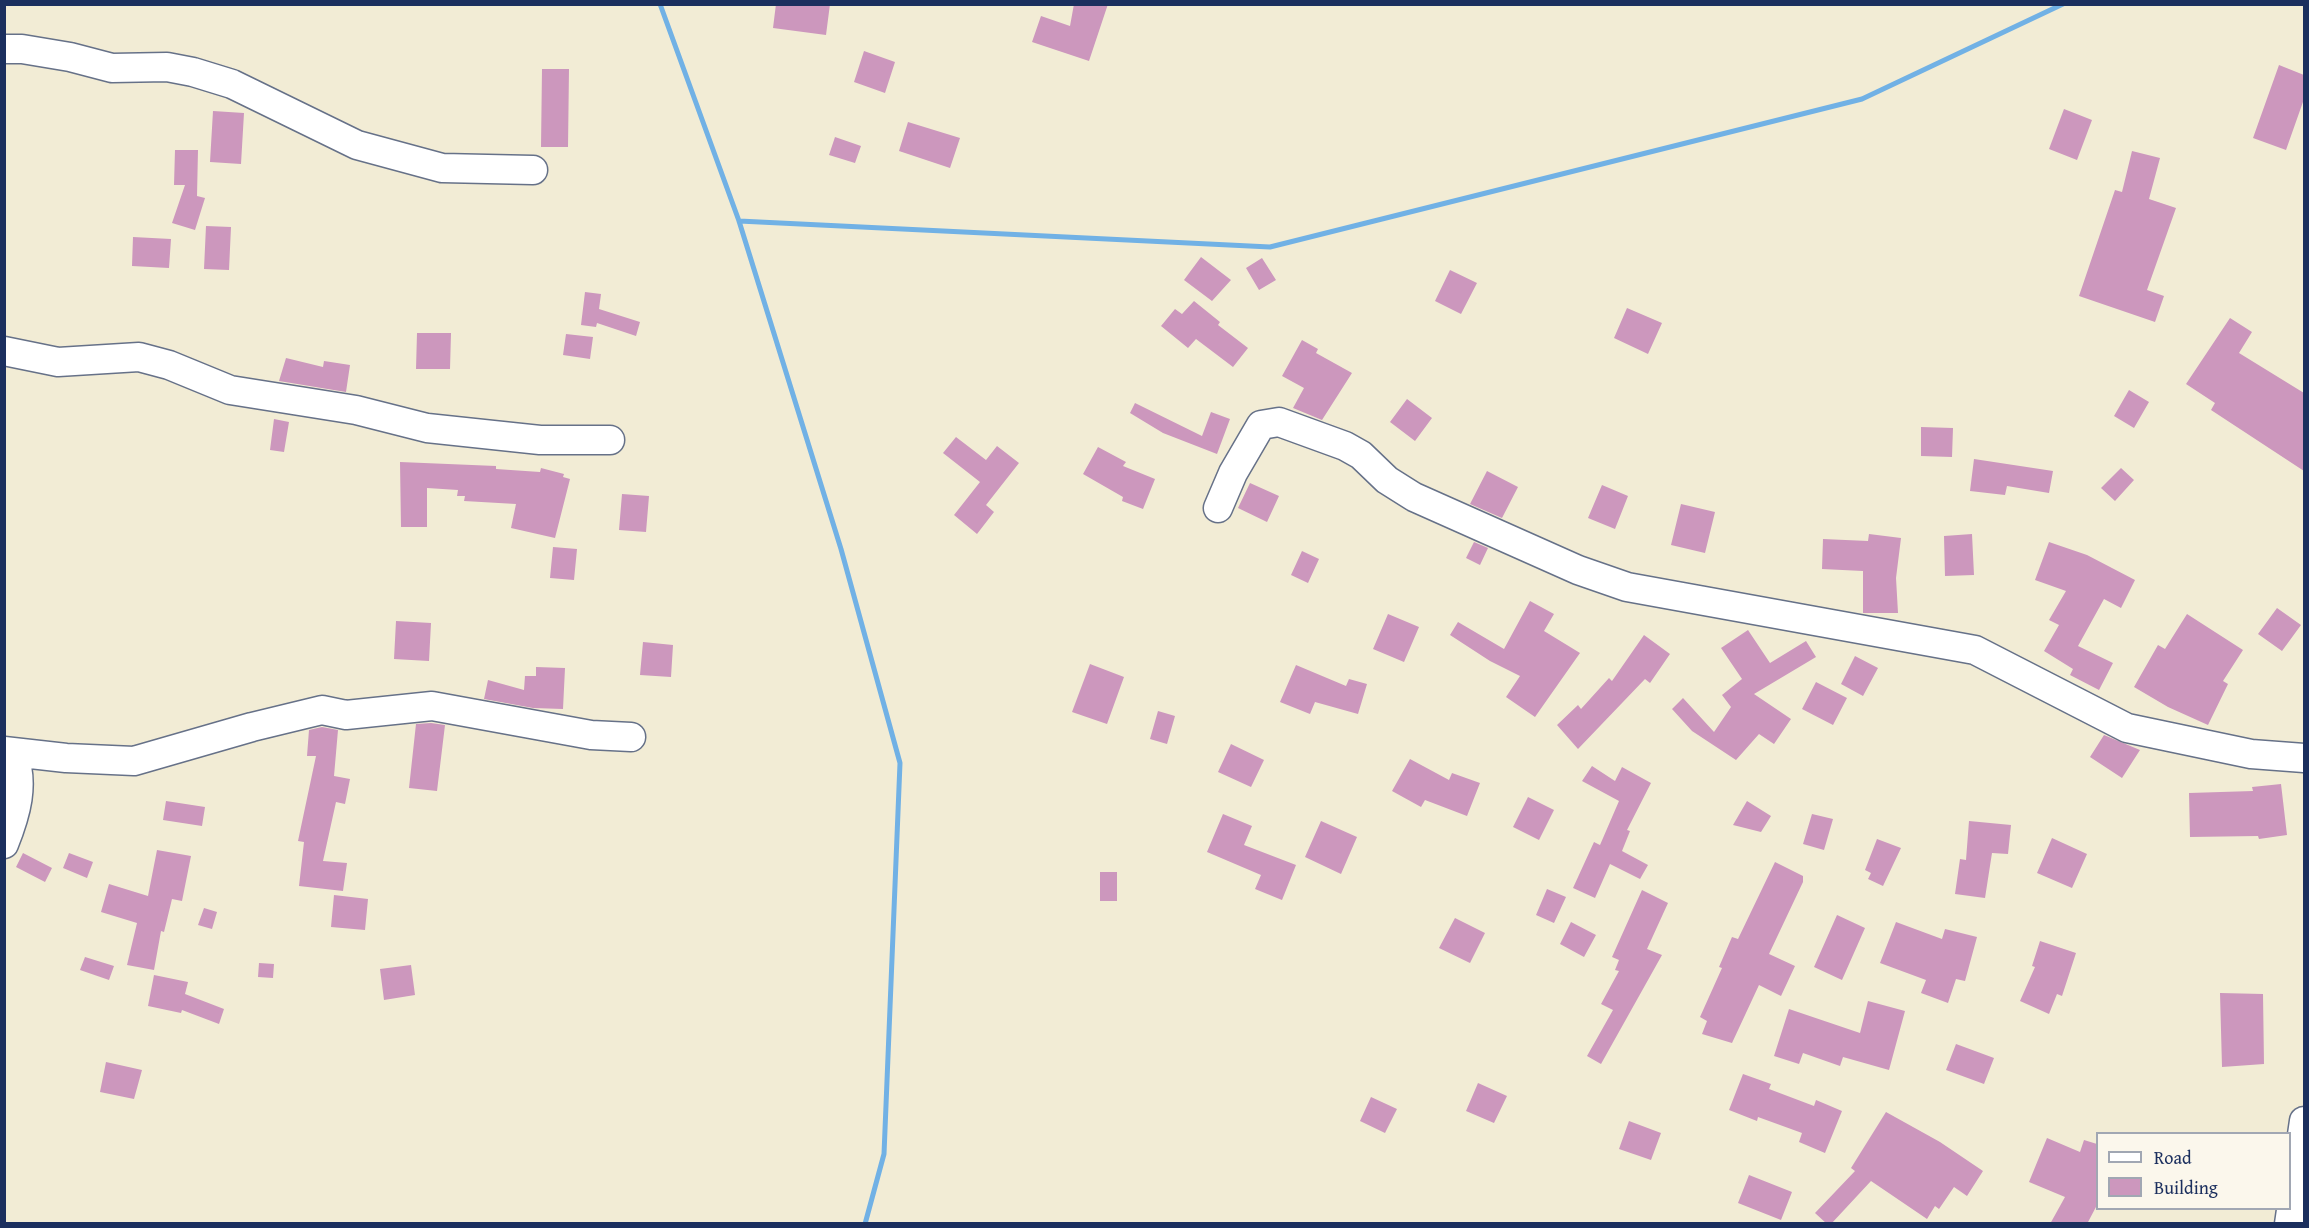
<!DOCTYPE html>
<style>
body{margin:0}
#map{position:relative;width:2309px;height:1228px;overflow:hidden;background:#f2ecd5;font-family:"Gentium Book Plus",serif}
canvas{display:block}
.frame{position:absolute;inset:0;border:6px solid #1b2f5e;pointer-events:none}
.legend{position:absolute;left:2096px;top:1132px;width:195px;height:78px;box-sizing:border-box;background:#fbf7ec;border:2px solid #a1a7b3;margin:0;padding:8px 10px;list-style:none;font-size:18px;color:#1b2f5e}
.legend li{display:flex;align-items:center;gap:12px;height:30px}
.legend b{width:30px;border:2px solid #a1a7b3}
</style>
<div id="map">
<canvas width="2309" height="1228"></canvas>
<div class="frame"></div>
<ul class="legend">
<li><b style="height:8px;background:#fff"></b>Road</li>
<li><b style="height:16px;background:#cc97bd"></b>Building</li>
</ul>
</div>
<script>
const ctx = document.querySelector('canvas').getContext('2d');
ctx.lineJoin = 'round';
function strokePath(path, color, width, dash) { ctx.strokeStyle = color; ctx.lineWidth = width; ctx.lineCap = dash ? 'butt' : 'round'; ctx.setLineDash(dash || []); ctx.stroke(path); }
function fillPath(path, color) { ctx.fillStyle = color; ctx.fill(path, 'evenodd'); }
const stream = new Path2D(`
 M660,4L739,221L841,549L900,763L884,1154L865,1224
 M739,221L1270,247L1862,99L2063,4`);
const building = new Path2D(`
 M776,4H830L826,35L773,28Z
 M1074,4H1108L1089,61L1032,42L1041,16L1070,26Z
 M864,51L895,62L885,93L854,82Z
 M2279,65L2304,75V99L2286,150L2253,138Z
 M542,69H569L568,147H541Z
 M2064,109L2092,120L2077,160L2049,149Z
 M213,111L244,113L241,164L210,162Z
 M908,122L960,138L950,168L899,151Z
 M835,137L861,146L855,163L829,155Z
 M175,150H198L197,196L205,198L195,230L172,223L185,185H174Z
 M2132,151L2160,158L2149,199L2176,208L2147,290L2164,296L2155,322L2079,296L2115,190L2122,192Z
 M206,226L231,227L229,270L204,269Z
 M133,237L171,239L169,268L132,266Z
 M1201,257L1231,280L1212,301L1184,280Z
 M1262,258L1276,280L1259,290L1246,268Z
 M1450,270L1477,283L1461,314L1435,301Z
 M585,292L601,294L599,309L640,322L636,336L597,323L596,327L581,325Z
 M1194,301L1220,322L1218,325L1248,348L1233,367L1196,339L1188,348L1161,326L1175,309L1182,314Z
 M1627,308L1662,323L1648,354L1614,338Z
 M2230,318L2252,332L2239,353L2304,393V471L2211,410L2215,403L2186,384Z
 M417,333H451L450,369H416Z
 M566,334L593,337L590,359L563,355Z
 M1302,340L1318,349L1316,353L1352,373L1322,420L1293,408L1304,388L1282,376Z
 M286,358L323,367L324,361L350,365L346,392L279,381Z
 M2129,390L2149,402L2134,428L2114,416Z
 M1407,399L1432,418L1415,441L1390,422Z
 M1135,403L1202,436L1211,412L1230,419L1217,454L1163,433L1130,413Z
 M274,419L289,422L284,452L270,450Z
 M1921,427L1953,428L1952,457L1921,456Z
 M956,437L986,460L997,446L1019,463L986,505L994,512L977,534L954,515L980,482L943,453Z
 M1098,447L1126,462L1123,466L1155,479L1143,509L1122,501L1123,497L1083,474Z
 M1974,459L2053,471L2049,493L2007,486L2005,495L1970,491Z
 M400,462L496,466V469L540,472L541,468L564,474L563,477L570,479L555,538L511,528L516,504L464,501L465,496H457L458,490L427,488V527H401Z
 M2121,468L2134,480L2115,501L2101,488Z
 M1487,471L1518,487L1502,518L1470,504Z
 M1250,483L1279,496L1267,522L1238,508Z
 M1602,485L1628,496L1615,529L1588,518Z
 M622,494L649,496L646,532L619,530Z
 M1681,504L1715,512L1705,553L1671,545Z
 M1869,534L1901,538L1896,578L1898,613H1863V571L1822,569L1823,539L1868,541Z
 M1972,534L1974,575L1945,576L1944,536Z
 M1474,542L1488,548L1480,565L1466,558Z
 M2049,542L2087,555L2135,580L2121,608L2104,599L2078,646L2113,663L2099,690L2070,675L2073,669L2044,651L2059,625L2049,620L2066,591L2035,580Z
 M553,547L577,549L574,580L550,578Z
 M1302,551L1319,559L1308,583L1291,575Z
 M1530,601L1554,614L1544,631L1580,653L1535,717L1506,697L1520,676L1490,661L1450,635L1458,622L1504,649Z
 M2277,608L2301,625L2282,651L2258,634Z
 M1388,614L1419,627L1404,662L1373,649Z
 M2187,614L2243,650L2223,681L2228,684L2208,725L2168,707L2134,687L2158,645L2165,649Z
 M396,621L431,623L429,661L394,659Z
 M1748,630L1770,663L1806,641L1816,657L1754,694L1791,719L1774,744L1759,734L1736,760L1692,731L1672,709L1683,698L1714,732L1731,707L1722,695L1742,679L1721,648Z
 M1644,635L1670,654L1650,683L1645,679L1578,749L1557,725L1578,705L1581,709L1609,678L1612,681Z
 M643,642L673,645L671,677L640,675Z
 M1855,656L1878,668L1863,696L1841,684Z
 M1090,664L1124,677L1107,724L1072,712Z
 M1296,665L1346,686L1349,679L1367,684L1358,714L1315,702L1310,714L1280,702Z
 M536,667L565,668L563,709L533,708L484,699L488,680L524,690L525,676H536Z
 M1816,682L1847,698L1833,725L1802,709Z
 M1158,711L1175,716L1167,744L1150,739Z
 M431,723L445,725L437,791L409,788L416,724Z
 M322,727L338,730L334,776L350,779L345,804L336,802L323,861L347,863L343,891L299,886L304,842L298,841L316,756H307L309,730Z
 M2104,735L2140,750L2122,778L2090,757Z
 M1231,744L1264,760L1251,787L1218,772Z
 M1410,759L1449,780L1452,773L1480,783L1467,816L1425,800L1421,807L1392,791Z
 M1592,766L1615,781L1622,767L1651,783L1627,830L1630,831L1622,851L1648,865L1640,879L1610,864L1595,898L1573,888L1594,842L1600,845L1619,801L1582,781Z
 M2281,784L2287,835L2259,839L2258,836L2190,837L2189,793L2253,791L2252,787Z
 M1528,797L1554,810L1539,840L1513,827Z
 M166,801L205,807L202,826L163,820Z
 M1747,801L1771,816L1761,832L1733,825Z
 M1223,814L1252,826L1244,845L1296,865L1282,900L1255,889L1261,875L1207,852Z
 M1812,814L1833,819L1824,850L1803,844Z
 M1321,821L1357,837L1341,874L1305,857Z
 M1969,821L2011,825L2008,854L1992,853L1985,898L1955,894L1960,859L1966,860Z
 M2052,838L2087,854L2072,888L2037,873Z
 M1877,839L1901,848L1883,886L1868,879L1871,873L1865,870Z
 M157,850L191,856L182,901L172,899L164,932L161,931L154,970L127,965L137,923L101,912L109,884L148,896Z
 M23,853L52,868L45,882L16,867Z
 M69,853L93,862L87,878L63,868Z
 M1775,862L1803,876V882L1769,954L1795,966L1781,996L1759,985L1732,1043L1702,1034L1707,1021L1700,1017L1722,968L1719,967L1732,937L1738,939Z
 M1100,872H1117V901H1100Z
 M1547,889L1566,897L1554,923L1536,915Z
 M1642,890L1668,903L1647,949L1662,955L1601,1064L1587,1056L1613,1010L1601,1004L1619,971L1615,970L1619,960L1612,957Z
 M334,895L368,899L365,930L331,927Z
 M204,908L217,912L212,929L198,925Z
 M1837,915L1865,928L1842,980L1814,967Z
 M1455,918L1485,933L1470,963L1439,948Z
 M1571,922L1596,935L1584,957L1560,944Z
 M1896,922L1942,939L1945,929L1977,937L1965,981L1956,979L1948,1003L1921,993L1926,980L1880,963Z
 M2040,941L2076,953L2062,996L2057,994L2049,1014L2020,1001L2035,967L2032,966Z
 M85,957L114,966L109,980L80,970Z
 M259,963L274,964L273,978L258,977Z
 M411,965L415,995L384,1000L380,969Z
 M154,975L188,982L185,994L224,1009L219,1024L182,1010L181,1013L148,1006Z
 M2220,993L2263,994L2264,1064L2222,1067Z
 M1868,1001L1905,1011L1889,1070L1843,1057L1840,1066L1803,1053L1799,1064L1774,1056L1789,1009L1860,1033Z
 M1956,1044L1994,1058L1984,1084L1946,1070Z
 M106,1062L142,1070L134,1099L100,1092Z
 M1743,1074L1771,1084L1769,1089L1814,1106L1816,1100L1842,1111L1825,1153L1799,1142L1802,1133L1758,1117L1757,1121L1729,1110Z
 M1478,1083L1507,1096L1494,1123L1466,1111Z
 M1371,1097L1397,1109L1385,1133L1360,1121Z
 M1886,1112L1940,1142L1983,1171L1967,1196L1954,1187L1939,1209L1935,1206L1927,1219L1871,1181L1831,1224H1827L1815,1213L1855,1171L1851,1168Z
 M1629,1121L1661,1133L1651,1160L1619,1149Z
 M2047,1138L2080,1152L2084,1140L2097,1144V1205L2087,1224H2050L2065,1197L2029,1182Z
 M1749,1175L1792,1192L1781,1220L1738,1203Z`);
const minor = new Path2D(`
 M4,49H22L70,57L112,68L167,67L193,72L232,84L357,145L442,168L533,170
 M4,351L58,362L139,357L169,365L230,390L356,410L427,428L540,440H610
 M1218,508L1233,473L1261,425L1279,422L1345,446L1361,455L1387,480L1414,497L1578,570L1627,587L1975,650L2127,728L2251,754L2304,758
 M4,751L66,758L134,761L252,727L322,710L346,715L432,706L591,735L631,737
 M4,844C16,814 25,784 13,753
 M2289,1224L2304,1121`);
strokePath(stream, '#71b1e5', 5);
fillPath(building, '#cc97bd');
strokePath(minor, '#667188', 31);
strokePath(minor, '#fff', 28);
</script>
